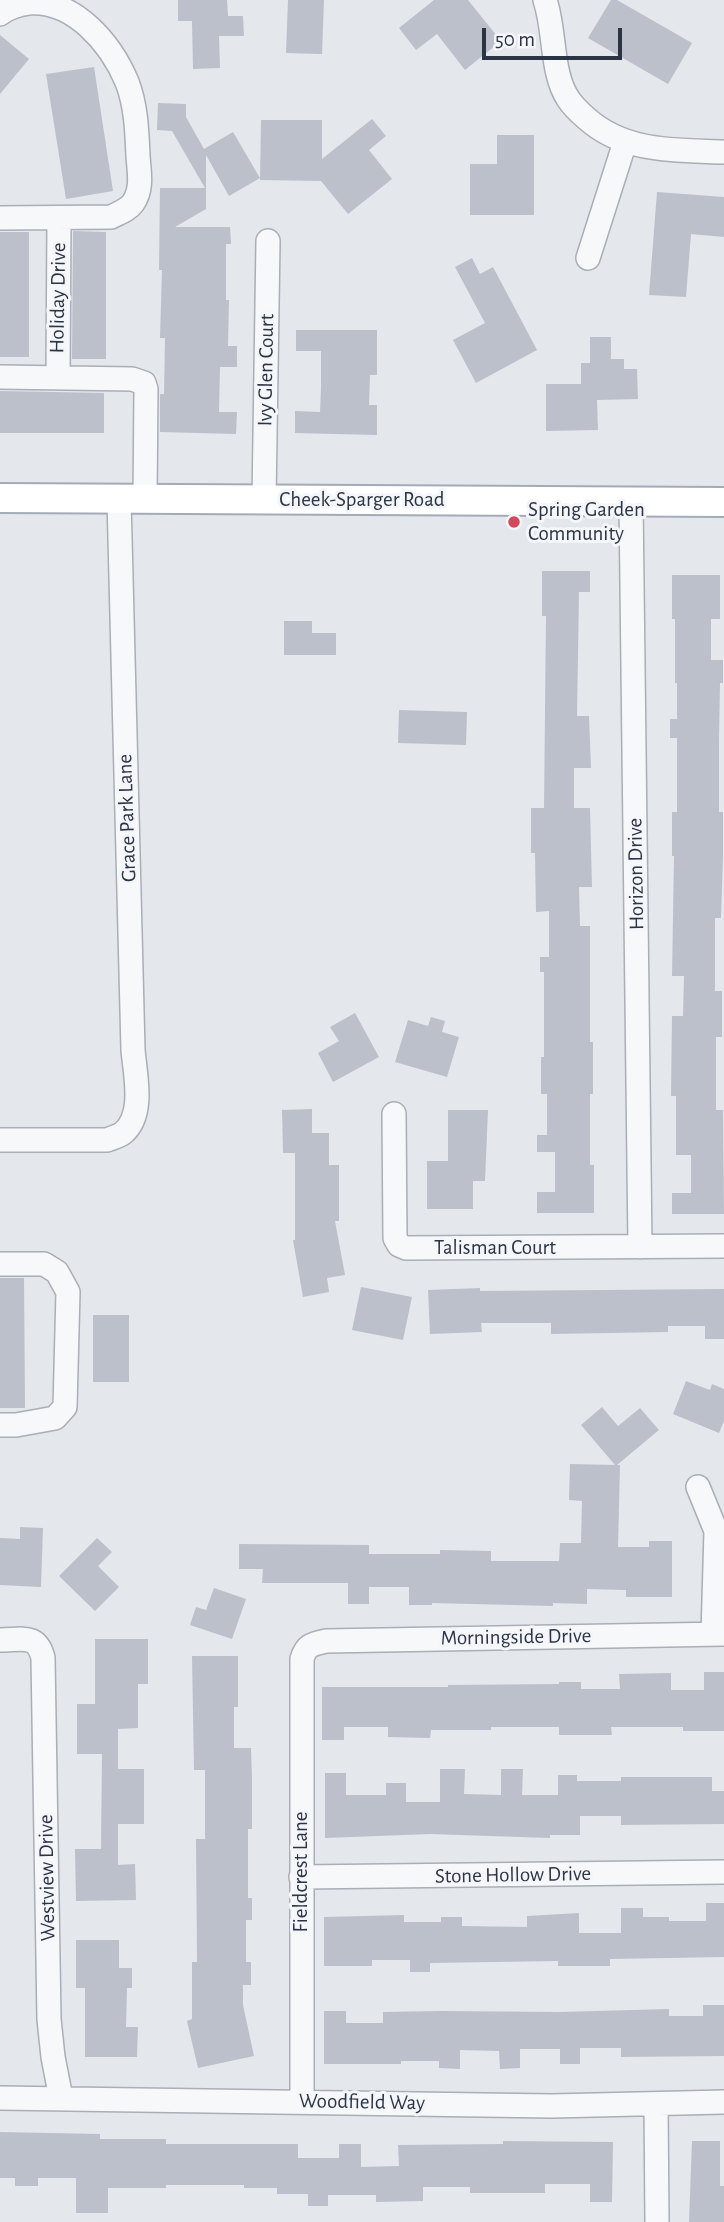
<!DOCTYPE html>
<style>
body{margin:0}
#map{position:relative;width:724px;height:2222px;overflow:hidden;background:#e4e7ec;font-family:"Alegreya Sans",sans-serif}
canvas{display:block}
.scale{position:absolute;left:482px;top:28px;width:140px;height:32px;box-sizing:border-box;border:4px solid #2b3445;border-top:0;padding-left:9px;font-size:21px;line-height:24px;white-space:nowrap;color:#2b3445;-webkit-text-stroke:5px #f4f6f9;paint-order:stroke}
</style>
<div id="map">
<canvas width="724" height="2222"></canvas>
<div class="scale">50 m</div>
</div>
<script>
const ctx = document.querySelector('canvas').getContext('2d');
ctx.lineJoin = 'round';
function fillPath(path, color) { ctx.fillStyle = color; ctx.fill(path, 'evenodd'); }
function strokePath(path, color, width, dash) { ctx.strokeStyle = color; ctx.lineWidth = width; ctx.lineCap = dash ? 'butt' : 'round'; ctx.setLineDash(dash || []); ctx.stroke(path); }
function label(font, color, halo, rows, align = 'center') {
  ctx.font = font + ' "Alegreya Sans",sans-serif'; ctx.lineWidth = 6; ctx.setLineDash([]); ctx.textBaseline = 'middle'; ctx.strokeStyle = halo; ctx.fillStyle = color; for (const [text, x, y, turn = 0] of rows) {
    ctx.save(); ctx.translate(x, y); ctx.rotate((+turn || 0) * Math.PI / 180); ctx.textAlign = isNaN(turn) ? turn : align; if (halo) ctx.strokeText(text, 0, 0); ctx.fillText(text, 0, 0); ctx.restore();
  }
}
const building = new Path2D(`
 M178,0H227L228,16H243L244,36H219L220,68L193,69L192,21H178Z
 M288,0H324L322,54L286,53Z
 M434,0H468L501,41L465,70L437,34L416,50L399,28Z
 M611,0H617L692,43L668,84L588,38Z
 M0,35L29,59L0,94Z
 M94,67L113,191L66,199L46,74Z
 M158,103L186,104V117L204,149L233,132L260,178L229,196L206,155V209L175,227H230L231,244H226V300H229L228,346H237V367H220L219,412H237L236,434L160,432V394H164L165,338H160L162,270H159L160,188H205L172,131L157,130Z
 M372,119L386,136L369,150L392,179L348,214L321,181L260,180L261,120H322V159Z
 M497,135H534V215H470V164H497Z
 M657,192L724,197V237L691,234L686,297L649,295Z
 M73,231L106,232V359H72Z
 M0,232H29V357H0Z
 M472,258L480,274L493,267L537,350L476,383L453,340L485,323L455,267Z
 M296,330H377V375H370L369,405H377V435L295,433V411L320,412L321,388V351H296Z
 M590,337H611V359H624V369H637L638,399L597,400L598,430L546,431V384H581V363H590Z
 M0,391L104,393V433H0Z
 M542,571H590V592H579L577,716H589L591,768H574V808H590L592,887H579L580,926H590V1042H593V1094H590V1165H594V1213H537V1192H555V1152H537V1135H547V1094H541V1057H544V972H540V957H549V911L536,912L535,853H531V808H544L546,616H542Z
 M672,575H720V619H711V660H723V683H720L719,738V812H723V856L721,918H715V991H722V1037H716V1110H723L724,1214H672V1193H691V1155H676V1096H671L672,1016H683L684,976H672L674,856H672V812H677V738H670V719H677V683H675V619H672Z
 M284,621H312V633H336V655H284Z
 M399,710L467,712L466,745L398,743Z
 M355,1013L379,1057L333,1082L318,1053L339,1041L330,1027Z
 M431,1017L445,1021L442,1032L459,1037L447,1077L395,1062L408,1020L428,1026Z
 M312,1109V1133H329V1165H339V1221H335L345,1275L327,1278L329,1292L303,1297L293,1240H295V1153H283L282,1110Z
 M448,1110H488L485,1181H473V1209H427V1161H448Z
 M0,1278H24L25,1408H0Z
 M361,1287L412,1297L403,1340L352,1330Z
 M480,1288V1291L724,1289V1339H705V1326H668V1332L551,1334V1323H481L482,1332L430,1334L428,1290Z
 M93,1315H129V1382H93Z
 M686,1381L710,1390L712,1384L724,1389V1421L719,1433L673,1414Z
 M602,1407L618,1426L640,1408L659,1430L617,1465H620L618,1547H649V1541H672V1597H626V1590L587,1589V1604L553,1603V1606L432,1603V1605H409V1587H369V1604H348V1583H262L263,1569H239V1544L369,1545V1554H440V1550L491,1551V1561H559L560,1543H581L582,1501L569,1500L570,1464L615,1465L581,1425Z
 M20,1527L43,1528L41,1587L0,1585V1538L20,1539Z
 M97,1538L112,1552L98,1566L119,1587L95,1611L59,1576Z
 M214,1588L246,1599L232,1639L190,1625L196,1607L206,1610Z
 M95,1639H148V1684H138V1728L118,1729V1769H144V1824H118V1865L135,1864L136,1900L76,1901L75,1849H101L102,1754H77V1704H95Z
 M192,1656H238V1707H234V1748H251L252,1778V1829H248V1898H252V1920H246V1962H251V1985H243V2005L254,2056L198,2068L187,2021L192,2019V1962H197L196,1839H205V1770H194Z
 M704,1672H724V1731H683V1727H611L612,1735H559V1727H491V1730H431L430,1738L388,1737V1727H344V1740H322V1687H448V1685L559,1684V1682H581V1689H620L619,1674L671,1673V1690H704Z
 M440,1769H465L464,1794L501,1795V1769H523L522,1795H558V1775H577V1781H621V1777H712V1791H724V1824L621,1825V1816H580V1835H550V1838L430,1834L325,1838V1773H346V1795H386V1783H406V1802H440Z
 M706,1903H724V1957L610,1959V1966H558V1961L430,1963V1972H410V1960H372V1966H324V1917L404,1915V1922H441V1917H462V1926L527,1927V1916L579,1913V1933H621V1908H643V1917H669V1921H706Z
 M76,1940H119V1968H132V1988H127L126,2027H138L137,2057H85V1988H76Z
 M703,2005H724V2056L621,2057V2048H580V2064H560V2049H520V2068L500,2069L499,2051L460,2050V2069L439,2068V2061H401V2064H324V2011H346V2023H383V2012L440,2011L560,2012L669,2009V2016H703Z
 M0,2132L100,2134V2139H166V2144H298V2158H339V2144H361V2167L399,2166L398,2145L503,2144V2141L613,2142L612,2202H590V2184H545V2193H470V2187H423V2201L376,2202V2195H328V2206H308V2194H277V2188H244V2185H166V2188H108V2213H76V2178H38V2186H15V2178H0Z
 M692,2141H720V2186H724V2222H689Z`);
const minor = new Path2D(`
 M545,0C553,24 552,50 558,74C563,95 571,105 586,118C625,153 675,150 724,152
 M0,14C7,8 20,4 29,3C75,0 111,44 127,82C136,105 137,131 138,156C139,171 143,189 133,203C128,210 119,213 111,217L0,218
 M588,258L625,142
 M0,377L132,379L144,383L146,389L145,499
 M58,378L59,218
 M264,500L268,241
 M631,502L640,1247
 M394,1114L395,1238L399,1245L406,1248L724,1246
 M0,1140H107C112,1138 119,1136 123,1133C145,1115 135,1074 133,1050L119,499
 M0,1264H44L57,1272L68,1292L65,1407L55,1418L16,1425H0
 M698,1487L716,1531L713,1634
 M0,1640C22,1640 37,1633 43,1658L49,2019L53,2057L61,2098
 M301,1877L724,1872
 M0,2098L552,2106L724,2102
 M302,2101V1659C306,1645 312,1644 326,1641L724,1634
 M656,2104L657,2222`);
const major = new Path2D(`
 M0,498L724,502`);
const markers = [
 [514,522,7,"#d1495b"]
];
const streetNames = [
 ["Holiday Drive",58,298,-89],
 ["Ivy Glen Court",266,370,-89],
 ["Cheek-Sparger Road",362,500],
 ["Grace Park Lane",127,818,-92],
 ["Horizon Drive",636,874,-91],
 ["Talisman Court",495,1248],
 ["Morningside Drive",516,1637,-1],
 ["Fieldcrest Lane",301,1872,-90],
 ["Stone Hollow Drive",513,1875,-1],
 ["Westview Drive",47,1878,-91],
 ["Woodfield Way",362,2102,1]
];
const poiNames = [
 ["Spring Garden",528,510],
 ["Community",528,534]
];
fillPath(building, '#bbc0ca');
strokePath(minor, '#a9aeb7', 26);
strokePath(major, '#a3abb8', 32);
strokePath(minor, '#f7f8fa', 23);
strokePath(major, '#fff', 28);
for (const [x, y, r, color] of markers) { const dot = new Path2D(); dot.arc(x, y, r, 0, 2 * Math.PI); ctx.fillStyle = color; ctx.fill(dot); strokePath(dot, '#f4f6f9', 2.5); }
label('21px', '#2b3445', '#f4f6f9', streetNames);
label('21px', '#2b3445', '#f4f6f9', poiNames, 'left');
</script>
